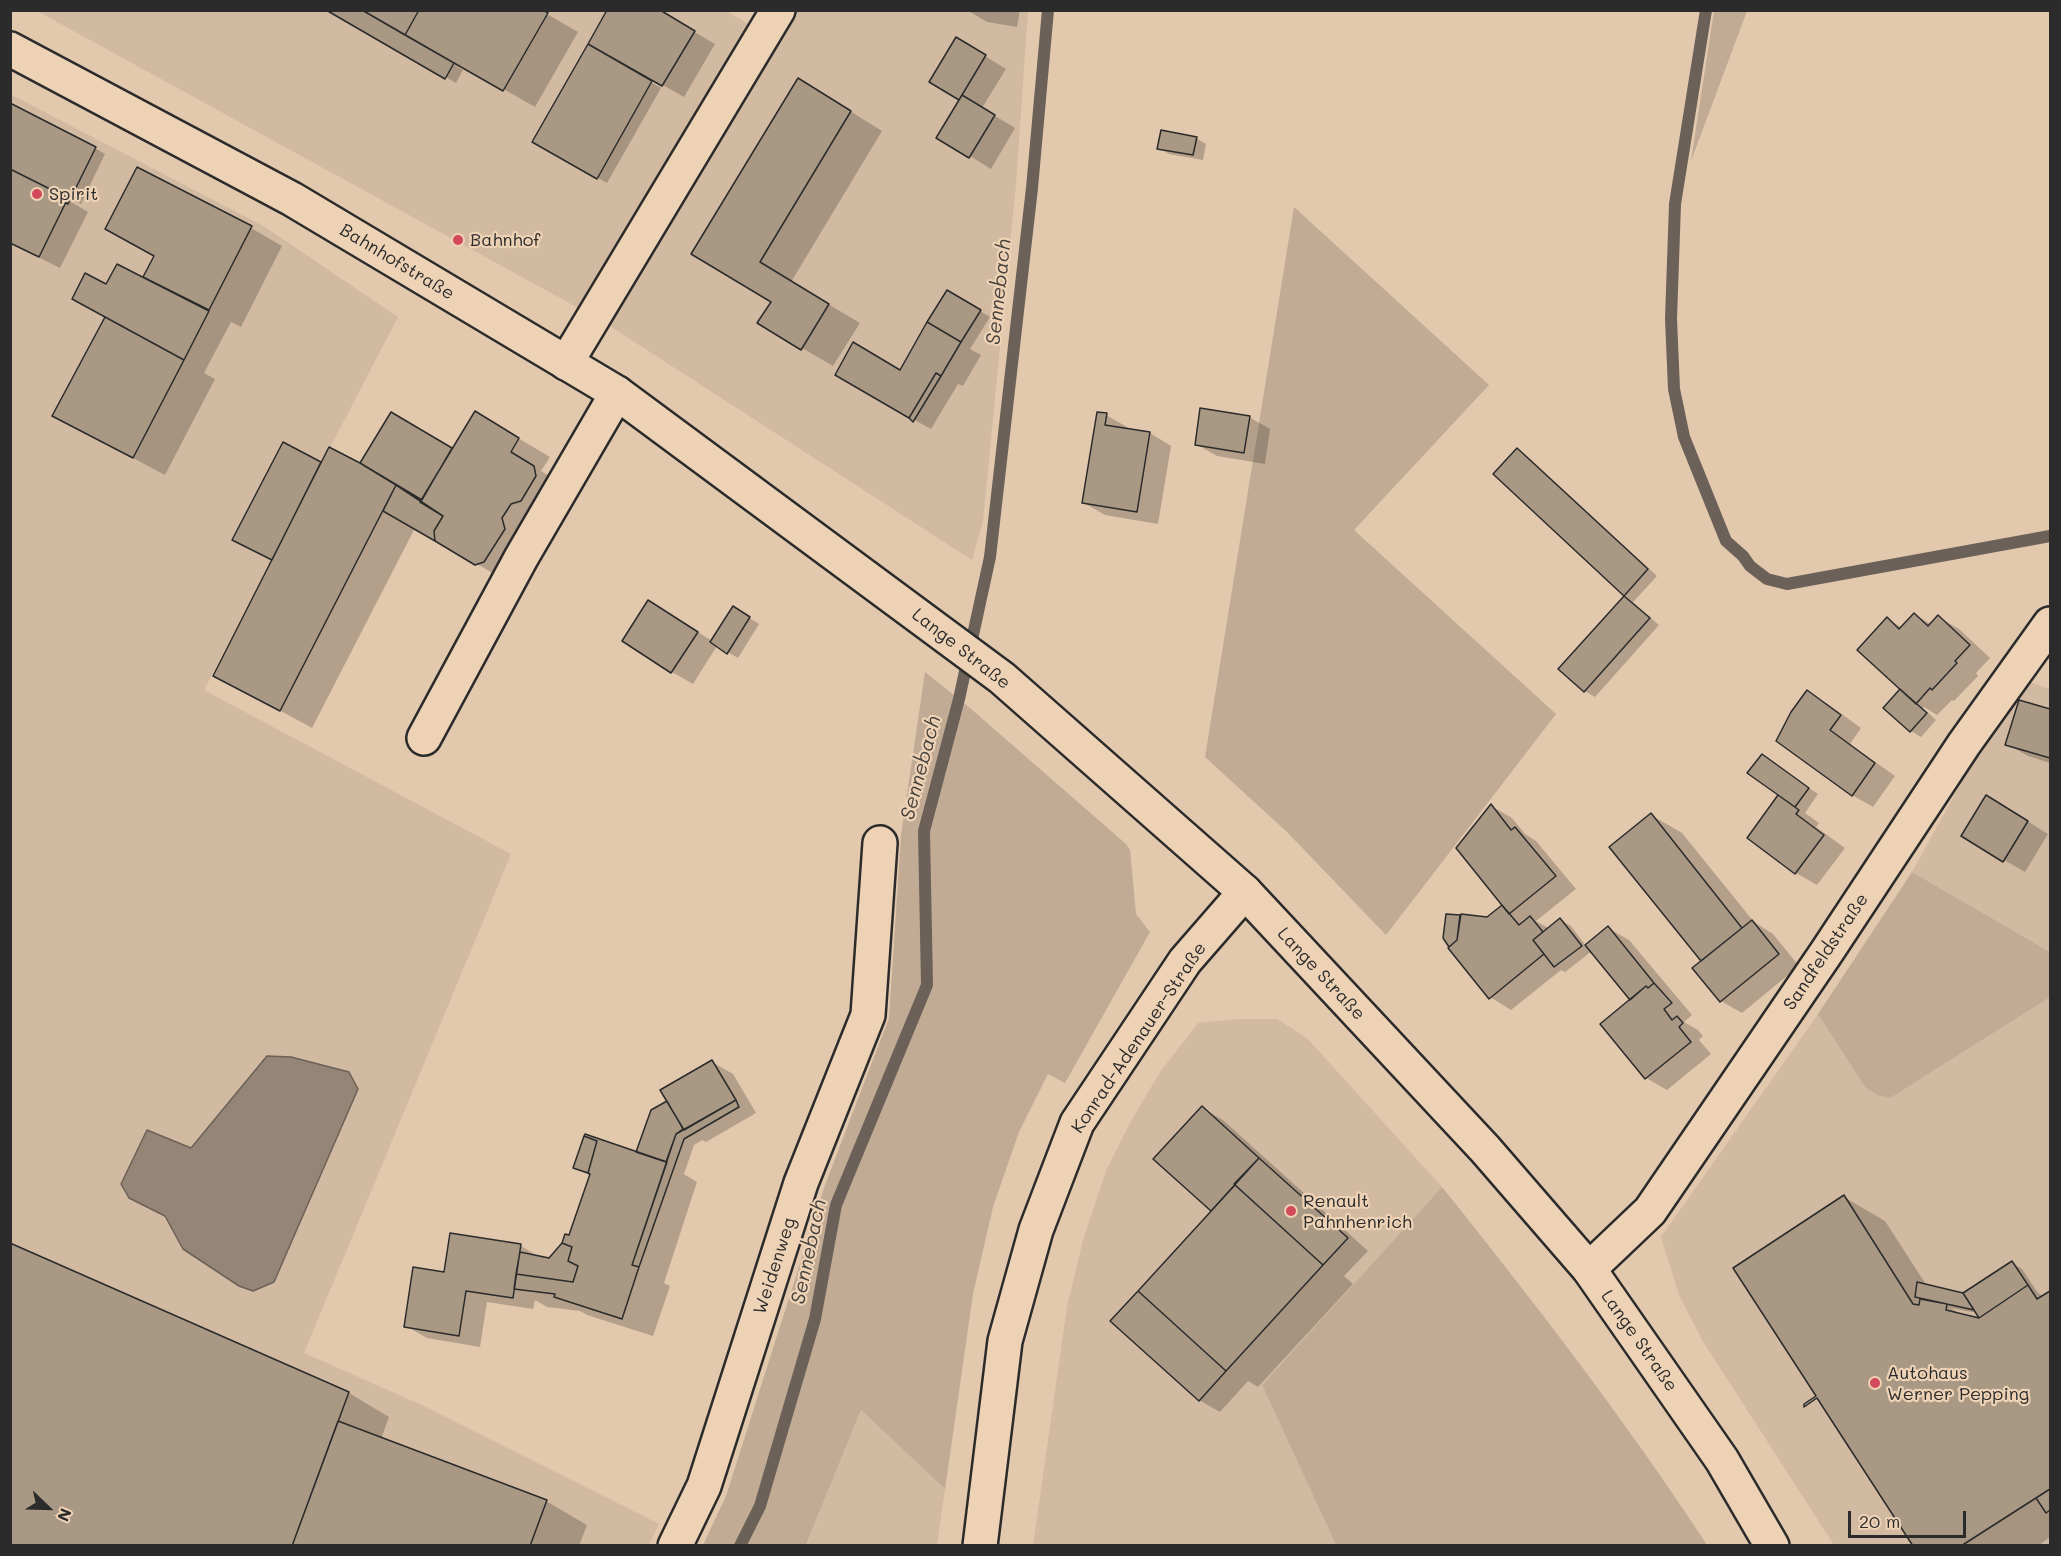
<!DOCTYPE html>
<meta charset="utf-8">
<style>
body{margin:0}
#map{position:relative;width:2061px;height:1556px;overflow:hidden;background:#e2c8ad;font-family:Mali,sans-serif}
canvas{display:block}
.frame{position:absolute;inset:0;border:12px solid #2b2b2b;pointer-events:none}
.north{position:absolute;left:18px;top:1478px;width:60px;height:60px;-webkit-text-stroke:4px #eed2b5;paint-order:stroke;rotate:113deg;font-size:16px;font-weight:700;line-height:24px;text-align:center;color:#2b2b2b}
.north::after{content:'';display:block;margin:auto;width:21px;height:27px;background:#2b2b2b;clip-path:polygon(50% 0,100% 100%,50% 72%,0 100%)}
.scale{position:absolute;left:1848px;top:1511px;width:118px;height:27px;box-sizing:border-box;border:3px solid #2b2b2b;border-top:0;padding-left:8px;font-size:18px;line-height:21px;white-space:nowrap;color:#2b2b2b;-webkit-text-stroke:4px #eed2b5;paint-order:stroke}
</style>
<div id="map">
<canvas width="2061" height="1556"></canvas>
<div class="frame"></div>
<div class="north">N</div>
<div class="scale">20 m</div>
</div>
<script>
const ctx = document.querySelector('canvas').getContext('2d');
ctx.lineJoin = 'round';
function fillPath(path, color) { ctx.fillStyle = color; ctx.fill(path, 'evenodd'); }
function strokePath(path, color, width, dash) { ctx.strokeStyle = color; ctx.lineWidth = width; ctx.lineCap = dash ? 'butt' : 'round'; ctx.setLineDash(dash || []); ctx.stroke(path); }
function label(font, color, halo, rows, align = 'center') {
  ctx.font = font + ' Mali,sans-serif'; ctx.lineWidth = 4.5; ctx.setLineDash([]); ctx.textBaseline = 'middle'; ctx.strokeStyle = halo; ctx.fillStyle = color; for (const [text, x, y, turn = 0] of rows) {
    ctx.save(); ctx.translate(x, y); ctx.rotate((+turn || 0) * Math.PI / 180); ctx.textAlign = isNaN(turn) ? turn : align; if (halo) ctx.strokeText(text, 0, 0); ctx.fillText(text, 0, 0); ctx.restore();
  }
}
const built = new Path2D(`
 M725,10L773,39L790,11H1028L1016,184L983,521L972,560L602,321L37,11Z
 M10,94L265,227L398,317L204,690L511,854L304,1353L424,1406L659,1524L649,1545H11Z
 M2027,681L2050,689V952L1912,872L1976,756Z
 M2050,997V1545H1834L1702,1340L1679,1295L1661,1237L1818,1014L1865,1086Z
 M1238,1019H1277L1307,1038L1442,1187L1262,1385L1336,1545L1033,1546L1067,1307L1083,1240L1106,1171L1130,1123L1160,1072L1198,1023Z
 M861,1410L945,1489L937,1545L806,1546Z`);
const green = new Path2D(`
 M1714,11H1747L1691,161Z
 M1294,207L1489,385L1354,530L1556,714L1386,935L1287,832L1205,757Z
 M925,672L970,708L1126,844L1130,850L1136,914L1150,932L1065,1083L1048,1074L1019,1132L993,1207L973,1294L945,1489L861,1410L806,1545H703L726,1496L825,1185L889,1018L901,835Z
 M1912,872L2050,952V997L1890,1098L1877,1095L1865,1087L1818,1014Z
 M1442,1187C1535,1303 1626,1421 1707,1545H1336L1262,1385Z`);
const water = new Path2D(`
 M267,1056L291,1057L349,1072L358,1089L274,1282L253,1291L239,1286L183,1249L165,1216L129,1198L121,1184L147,1130L191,1148Z`);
const shadow = new Path2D(`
 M329,10L453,64L463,70L456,83Z
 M365,10H540L578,32L535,107Z
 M657,10L715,44L684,97L608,54L607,56L661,88L607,183L534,141L589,44Z
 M967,10H1020L1017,27L987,22Z
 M977,51L1006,69L982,108L1015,128L991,169L970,156L961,100L931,82Z
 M829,98L882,131L791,282L860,323L833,366L802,348L773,301L693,254Z
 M1196,138L1206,144L1203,160L1169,154L1159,148Z
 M95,148L105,154L81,204L72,200L71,202L88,212L60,268L10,243Z
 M251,228L282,246L241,327L231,322L204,373L215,379L165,475L54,416L106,317L107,286L160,288L162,286L156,256Z
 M948,292L990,317L970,349L981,355L963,386L958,384L931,429L909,417L900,372Z
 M476,413L550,457L541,471L565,486L508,582L415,528L312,728L215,675L273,561L283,444L322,465L367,468L392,414L453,450Z
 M1106,415L1127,427V430L1150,433L1171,446L1158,524L1105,515L1084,503Z
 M1249,417L1270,429L1265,464L1217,456L1196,444Z
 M1517,450L1527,456L1657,576L1633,602L1659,625L1595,697L1585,691L1560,669L1626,595L1495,474Z
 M670,614L712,641L743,614L759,624L738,658L717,646L693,684L672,672Z
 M1915,615L1931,624L1938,617L1959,629L1990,658L1976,673L1978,676L1954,701L1952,700L1937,715L1924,707L1923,708L1936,720L1921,737L1911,731L1885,707L1902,689L1887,619L1903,628Z
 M1807,692L1828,704L1861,728L1850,744L1895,776L1873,807L1852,795Z
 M2020,702L2050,711V763L2028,756L2007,744Z
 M1762,756L1818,794L1805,813L1819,823L1816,827L1845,848L1817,885L1796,873L1749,838L1780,795Z
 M1491,806L1512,818L1525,834L1536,841L1576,889L1536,921L1550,929L1561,920L1571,926L1586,946L1608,928L1629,940L1692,1015L1684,1022L1698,1030L1703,1036L1699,1040L1711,1054L1667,1090L1646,1078L1632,1000L1592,951L1565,972L1561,970L1511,1010L1490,997L1450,946L1447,915L1488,919L1504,905Z
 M2008,809L2048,834L2025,872L2004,860Z
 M1651,815L1682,833L1754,922L1773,934L1799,966L1742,1013L1721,1001Z
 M712,1062L733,1074L756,1113L706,1142L702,1140L694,1145L684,1174L697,1182L664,1283L670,1286L653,1336L587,1315L580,1311L547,1307L535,1300L533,1309L487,1302L480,1347L427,1338L406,1326L446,1274L521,1246L541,1258L550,1259L570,1236L591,1176L575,1168L643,1156L669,1102Z
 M1202,1108L1223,1120L1368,1251L1344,1276L1353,1284L1258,1387L1248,1381L1220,1412L1199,1400L1213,1211L1156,1159Z
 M1844,1197L1885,1221L1927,1286L1964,1294L2012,1263L2022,1269L2038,1293L2044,1297L2050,1292V1537L2038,1546H1915ZM1950,1308L1978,1313L1982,1320L1964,1316Z
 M10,1245L349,1393L389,1417L381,1439L546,1501L587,1525L579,1546H10Z`);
const stream = new Path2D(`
 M1706,10L1675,204L1671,319L1674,389L1684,437L1726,541L1743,556L1750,566L1767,579L1787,584L2050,536
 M740,1546L760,1506L815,1319L836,1205L927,985L924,831L959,699L990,557L1032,188L1048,10`);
const building = new Path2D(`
 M326,10H362L454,63L445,79Z
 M362,10H419L405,35Z
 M419,10H543L548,13L503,91L405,35Z
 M607,10H660L695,31L662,86L588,44Z
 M956,37L986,55L959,100L929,82Z
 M588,44L652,81L597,179L532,142Z
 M798,78L851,111L760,262L829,304L801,350L757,323L771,302L691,254Z
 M962,95L995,115L969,158L936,138Z
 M10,103L96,147L68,204L66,203L68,198L10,169Z
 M1161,130L1197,137L1193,155L1157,149Z
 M137,167L252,226L209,310L143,277L154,256L105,229Z
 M10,169L68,198L39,257L10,243Z
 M117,264L209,311L184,360L72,299L85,273L106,284Z
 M947,290L981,310L961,342L927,322Z
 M105,317L184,360L133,458L52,416Z
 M927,322L961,342L941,376L936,373L909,418L835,375L853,342L900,370Z
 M936,373L941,376L913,422L909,418Z
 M1200,408L1250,416L1244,453L1195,445Z
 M475,411L519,438L511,452L534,466L536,476L521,501L511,504L502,518L505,529L484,562L475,565L435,541L434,531L443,516L420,502Z
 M391,412L452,448L422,500L360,463Z
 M1097,412L1107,413L1105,425L1150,432L1137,512L1082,503Z
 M283,442L321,462L272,560L232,540Z
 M329,447L360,463L396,485L280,711L213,676Z
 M1517,448L1648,569L1624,596L1493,474Z
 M396,485L443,516L434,531L435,541L383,511Z
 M1624,596L1650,618L1584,692L1558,669Z
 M648,600L698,632L671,673L622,641Z
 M733,606L750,617L727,654L710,642Z
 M1914,613L1928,626L1938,615L1970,645L1955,661L1957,663L1932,690L1930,688L1916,704L1857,650L1887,617L1899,629Z
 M1900,689L1927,713L1910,732L1883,708Z
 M1807,690L1841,715L1830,730L1875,763L1852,796L1776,741L1791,712Z
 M2019,700L2050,709V758L2005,745Z
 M1762,754L1809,788L1795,807L1747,773Z
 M1778,795L1799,810L1796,814L1824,835L1795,874L1747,838Z
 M1986,795L2028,821L2003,862L1961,836Z
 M1491,804L1511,830L1515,827L1556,876L1509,914L1456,848Z
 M1651,813L1742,928L1701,961L1609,847Z
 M1502,905L1519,925L1530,916L1543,932L1533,940L1544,954L1489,999L1448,948L1457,940L1461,914L1487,917Z
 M1446,914L1460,915L1457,940L1449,947L1443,938Z
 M1560,918L1582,946L1554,967L1533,940Z
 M1752,920L1779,954L1720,1002L1692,968Z
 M1608,926L1654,983L1648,988L1646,986L1630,1000L1585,945Z
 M1654,983L1672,1003L1664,1009L1672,1020L1677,1016L1683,1023L1679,1027L1691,1042L1645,1079L1600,1024L1646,986L1648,988Z
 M712,1060L736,1100L684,1130L660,1090Z
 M736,1100L739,1107L684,1139L639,1267L632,1265L676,1134Z
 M667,1101L683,1129L676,1134L666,1162L636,1152L651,1110Z
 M1202,1106L1259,1158L1211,1211L1153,1159Z
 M585,1134L667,1162L632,1265L639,1267L622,1319L554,1297L555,1294L514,1289L516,1274L573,1282L578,1266L568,1261L572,1247L562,1243L565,1234L569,1235L590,1174L588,1173L597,1141L584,1136Z
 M584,1136L597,1141L588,1173L573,1168Z
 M1259,1158L1348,1238L1323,1265L1234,1184Z
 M1235,1185L1323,1265L1226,1371L1138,1291Z
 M1844,1195L1913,1304L1919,1305L1920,1299L1947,1304L1946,1310L1979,1318L2028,1285L2037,1299L2050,1291V1489L1961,1546H1913L1817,1398L1804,1407V1404L1816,1396L1733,1268Z
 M450,1233L521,1244L513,1298L466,1291L459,1336L404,1327L413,1267L444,1272Z
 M10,1243L349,1392L292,1546H10Z
 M562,1243L572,1247L568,1261L578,1266L573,1282L516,1274L520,1252L549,1258Z
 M2012,1261L2028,1285L1979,1318L1963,1293Z
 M1917,1282L1963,1293L1974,1310L1915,1297Z
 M1138,1291L1226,1371L1199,1401L1110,1321Z
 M338,1421L547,1500L530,1546H292Z
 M2050,1489V1510L2046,1513L2036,1498Z`);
const minor = new Path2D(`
 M566,363L778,10
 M424,738L521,558L617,393
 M1589,1269L1650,1211L1826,953L1964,744L2050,624
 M675,1546L704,1486L801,1183L868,1015L880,843
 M980,1546L1005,1341L1036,1230L1077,1123L1185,961L1245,892`);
const major = new Path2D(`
 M10,49L292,199L617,393L1002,678L1245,892L1485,1149L1589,1269L1722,1460L1772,1546`);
const markers = [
 [37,194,6,"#d1495b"],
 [458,240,6,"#d1495b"],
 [1291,1211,6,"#d1495b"],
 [1875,1383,6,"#d1495b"]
];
const poiNames = [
 ["Spirit",49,194],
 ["Bahnhof",470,240],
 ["Renault",1303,1201],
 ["Pahnhenrich",1303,1222],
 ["Autohaus",1887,1373],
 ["Werner Pepping",1887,1394]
];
const streetNames = [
 ["Bahnhofstraße",397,262,31],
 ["Lange Straße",961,649,38],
 ["Sandfeldstraße",1826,952,-56],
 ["Lange Straße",1321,974,47],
 ["Konrad-Adenauer-Straße",1139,1038,-56],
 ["Weidenweg",775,1266,-72],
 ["Lange Straße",1639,1341,55]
];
const waterNames = [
 ["Sennebach",999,292,-84],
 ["Sennebach",921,768,-75],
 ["Sennebach",809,1252,-78]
];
fillPath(built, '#d1baa1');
fillPath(green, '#c1ab95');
fillPath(water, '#958576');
strokePath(water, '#6b6158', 1.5);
fillPath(shadow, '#0003');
strokePath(stream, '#6b6158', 12);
fillPath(building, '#a99884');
strokePath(building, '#2b2b2b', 1.5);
strokePath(minor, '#2b2b2b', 38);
strokePath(major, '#2b2b2b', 38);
strokePath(minor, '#eed2b5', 33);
strokePath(major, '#eed2b5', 33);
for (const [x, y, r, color] of markers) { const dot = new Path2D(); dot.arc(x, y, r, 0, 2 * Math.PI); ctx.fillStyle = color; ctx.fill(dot); strokePath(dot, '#eed2b5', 2); }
label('18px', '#2b2b2b', '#eed2b5', poiNames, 'left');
label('18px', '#2b2b2b', '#eed2b5', streetNames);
label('italic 20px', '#46423e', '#eed2b5', waterNames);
</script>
